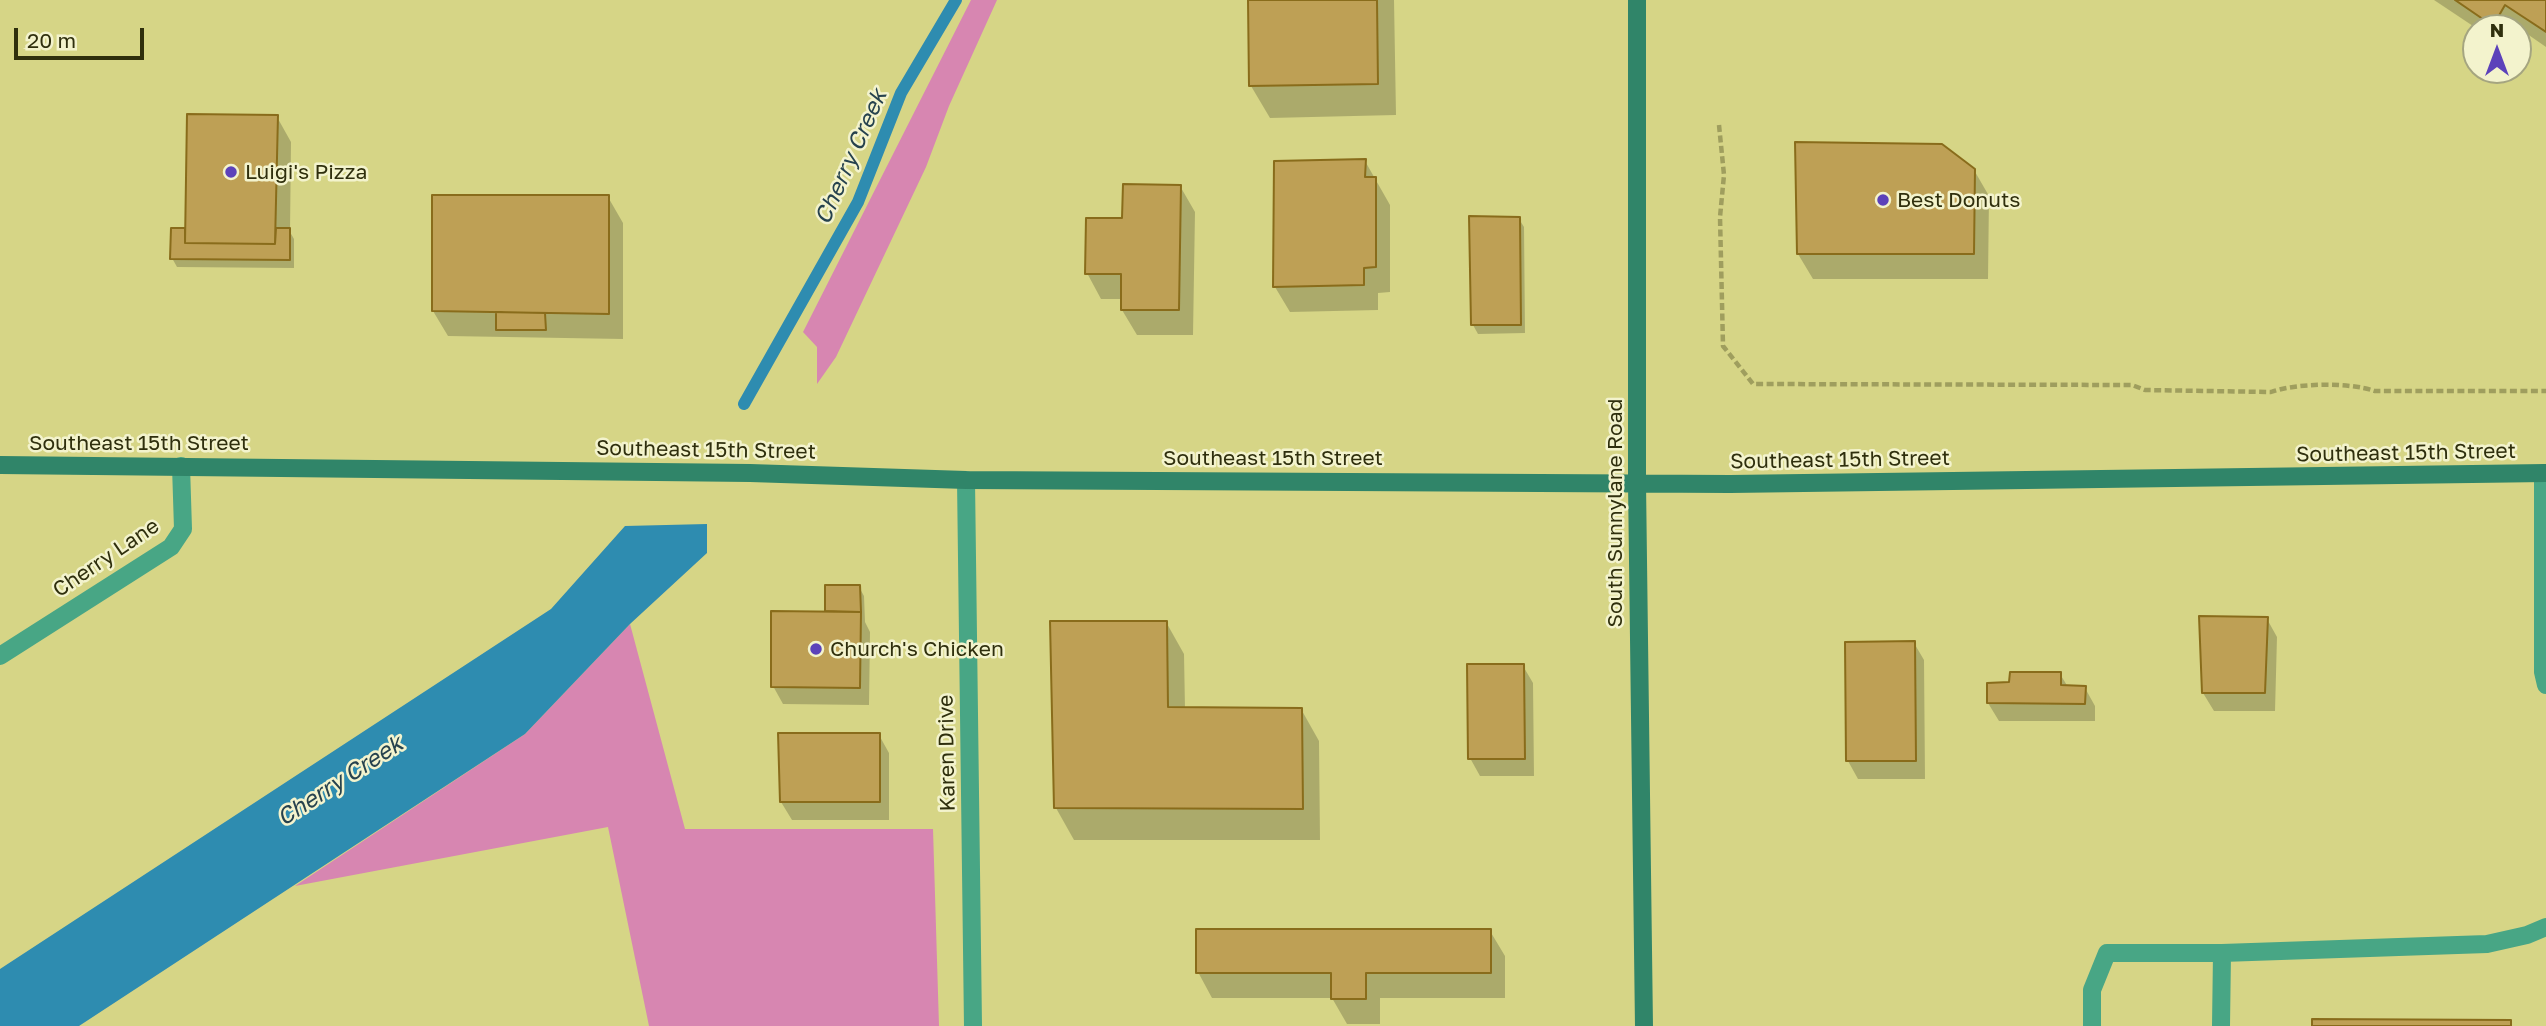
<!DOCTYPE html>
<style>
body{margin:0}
#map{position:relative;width:2546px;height:1026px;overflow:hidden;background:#d6d586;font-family:"Golos Text",sans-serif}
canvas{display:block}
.north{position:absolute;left:2462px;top:14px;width:70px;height:70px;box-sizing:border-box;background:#f3f3cd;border:2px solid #a5a580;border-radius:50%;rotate:0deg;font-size:19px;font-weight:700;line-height:28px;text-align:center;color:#2f2f0d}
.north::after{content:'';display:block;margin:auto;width:24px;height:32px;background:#5c42ba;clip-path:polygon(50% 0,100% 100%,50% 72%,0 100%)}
.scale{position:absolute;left:14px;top:28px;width:130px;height:32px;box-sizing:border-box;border:4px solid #2f2f0d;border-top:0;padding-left:9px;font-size:21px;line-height:24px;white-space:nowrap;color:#2f2f0d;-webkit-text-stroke:5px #f3f3cd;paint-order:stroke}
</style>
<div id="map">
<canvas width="2546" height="1026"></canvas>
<div class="north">N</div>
<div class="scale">20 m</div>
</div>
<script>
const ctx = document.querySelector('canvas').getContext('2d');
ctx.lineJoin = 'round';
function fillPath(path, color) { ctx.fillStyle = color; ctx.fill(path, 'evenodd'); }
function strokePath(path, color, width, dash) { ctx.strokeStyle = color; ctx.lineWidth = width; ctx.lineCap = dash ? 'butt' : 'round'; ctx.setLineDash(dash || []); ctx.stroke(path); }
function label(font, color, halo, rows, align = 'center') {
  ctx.font = font + ' "Golos Text",sans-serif'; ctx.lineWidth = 5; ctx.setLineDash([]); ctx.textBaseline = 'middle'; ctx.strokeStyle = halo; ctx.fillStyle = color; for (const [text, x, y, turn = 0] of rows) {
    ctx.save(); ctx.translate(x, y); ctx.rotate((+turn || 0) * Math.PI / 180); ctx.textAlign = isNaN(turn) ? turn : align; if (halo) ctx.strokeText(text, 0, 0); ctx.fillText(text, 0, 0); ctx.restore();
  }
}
const green = new Path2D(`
 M971,0H997L949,106L926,167L836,357L817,384V347L803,332Z
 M630,624L685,829H933L939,1026H649L608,827L295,886L525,734Z`);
const water = new Path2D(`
 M707,524V553L630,624L525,734L79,1026H0V969L551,609L625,526Z`);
const shadow = new Path2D(`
 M1250,0H1394L1396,115L1270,118L1251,86Z
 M2434,0H2546V47L2520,29L2518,33V28H2476Z
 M277,117L291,142L290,232L294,239V268L177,267L172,258V230H187Z
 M1365,161L1390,205V292L1378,293V310L1290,312L1275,287Z
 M1974,170L1989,196L1988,279H1813L1798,254Z
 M1180,186L1195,212L1193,335H1137L1122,310V299H1101L1087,273L1124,220Z
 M608,197L623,223V339L448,336L433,311Z
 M1519,219L1524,227L1525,333L1478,334L1473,325Z
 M859,587L864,596L865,622L870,632L869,705L783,704L773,686L828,614L827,611Z
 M2267,619L2277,637L2275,711H2214L2203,693Z
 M1166,622L1184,654L1185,709H1301L1319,741L1320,840H1074L1056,808Z
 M1914,643L1924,660L1925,779H1858L1848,761L1847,644Z
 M1523,666L1533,683L1534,776H1480L1470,758Z
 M2060,674L2068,687L2085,688L2095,706V721H1999L1988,703L2011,684Z
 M879,735L889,753V820H792L781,802Z
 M1490,931L1505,956V998H1380V1024H1347L1332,998H1212L1198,972Z`);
const stream = new Path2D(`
 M744,404L858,202L901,93L956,0`);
const building = new Path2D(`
 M1248,0H1377L1378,84L1249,86Z
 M2455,0H2546V32L2505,5L2493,26Z
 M187,114L278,115L275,244L185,243Z
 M1795,142L1942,144L1975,169L1974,254H1797Z
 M1366,159L1365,177H1376V267L1364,268V285L1273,287L1274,161Z
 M1123,184L1181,185L1179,310H1121V274H1085L1086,218H1122Z
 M432,195H609V314L432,311Z
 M1469,216L1520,217L1521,325H1471Z
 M171,228H185V243L275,244L276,228H290V260L170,259Z
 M496,312L545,313L546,330H496Z
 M825,585H860L861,612L825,611Z
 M771,611L861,612L860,688L771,687Z
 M2199,616L2268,617L2265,693H2202Z
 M1050,621H1167L1168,707L1302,708L1303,809L1054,808Z
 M1915,641L1916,761H1846L1845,642Z
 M1467,664H1524L1525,759H1468Z
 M2010,672H2061V685L2086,686L2085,704L1987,703V683L2009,682Z
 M778,733H880V802H780Z
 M1196,929H1491V973H1366V999H1331V973H1196Z
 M2312,1019L2511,1020V1026H2312Z`);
const path = new Path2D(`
 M1719,125L1724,175L1720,217L1723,346L1753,384L2132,385L2145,390L2271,392C2296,383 2349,382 2375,391H2546`);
const lane = new Path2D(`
 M2543,473V672L2546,685
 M2092,1026V990L2107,953H2222L2487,944L2527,935L2546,927
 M2221,1026L2222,953`);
const street = new Path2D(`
 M966,480L973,1026
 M0,656L171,547L183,529L181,466`);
const secondary = new Path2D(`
 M1637,0V483L1644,1026
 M0,465L750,473L966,480L1730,484L2546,473`);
const markers = [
 [231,172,7,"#5c42ba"],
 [1883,200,7,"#5c42ba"],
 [816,649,7,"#5c42ba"]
];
const poiNames = [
 ["Luigi's Pizza",245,172],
 ["Best Donuts",1897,200],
 ["Church's Chicken",830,649]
];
const streetNames = [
 ["Southeast 15th Street",139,443],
 ["Southeast 15th Street",706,450,1],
 ["Southeast 15th Street",2406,453,-1],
 ["Southeast 15th Street",1273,458],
 ["Southeast 15th Street",1840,460,-1],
 ["South Sunnylane Road",1615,513,-90],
 ["Cherry Lane",106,558,-34],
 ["Karen Drive",947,753,-91]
];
const waterNames = [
 ["Cherry Creek",851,157,-66],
 ["Cherry Creek",340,781,-33]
];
fillPath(green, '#d786b1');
fillPath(water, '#2e8cb0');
fillPath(shadow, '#0003');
strokePath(stream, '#2e8cb0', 12);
fillPath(building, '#bea055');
strokePath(building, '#896c1b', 2);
strokePath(path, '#9f9e5e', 4.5, [7, 3.5]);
strokePath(lane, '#48a685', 18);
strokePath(street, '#48a685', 18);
strokePath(secondary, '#308569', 18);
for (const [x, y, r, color] of markers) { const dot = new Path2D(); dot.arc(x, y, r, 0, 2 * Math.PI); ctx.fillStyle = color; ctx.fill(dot); strokePath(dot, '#f3f3cd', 2.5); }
label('21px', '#2f2f0d', '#f3f3cd', poiNames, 'left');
label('21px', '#2f2f0d', '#f3f3cd', streetNames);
label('italic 23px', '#26424e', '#f3f3cd', waterNames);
</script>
